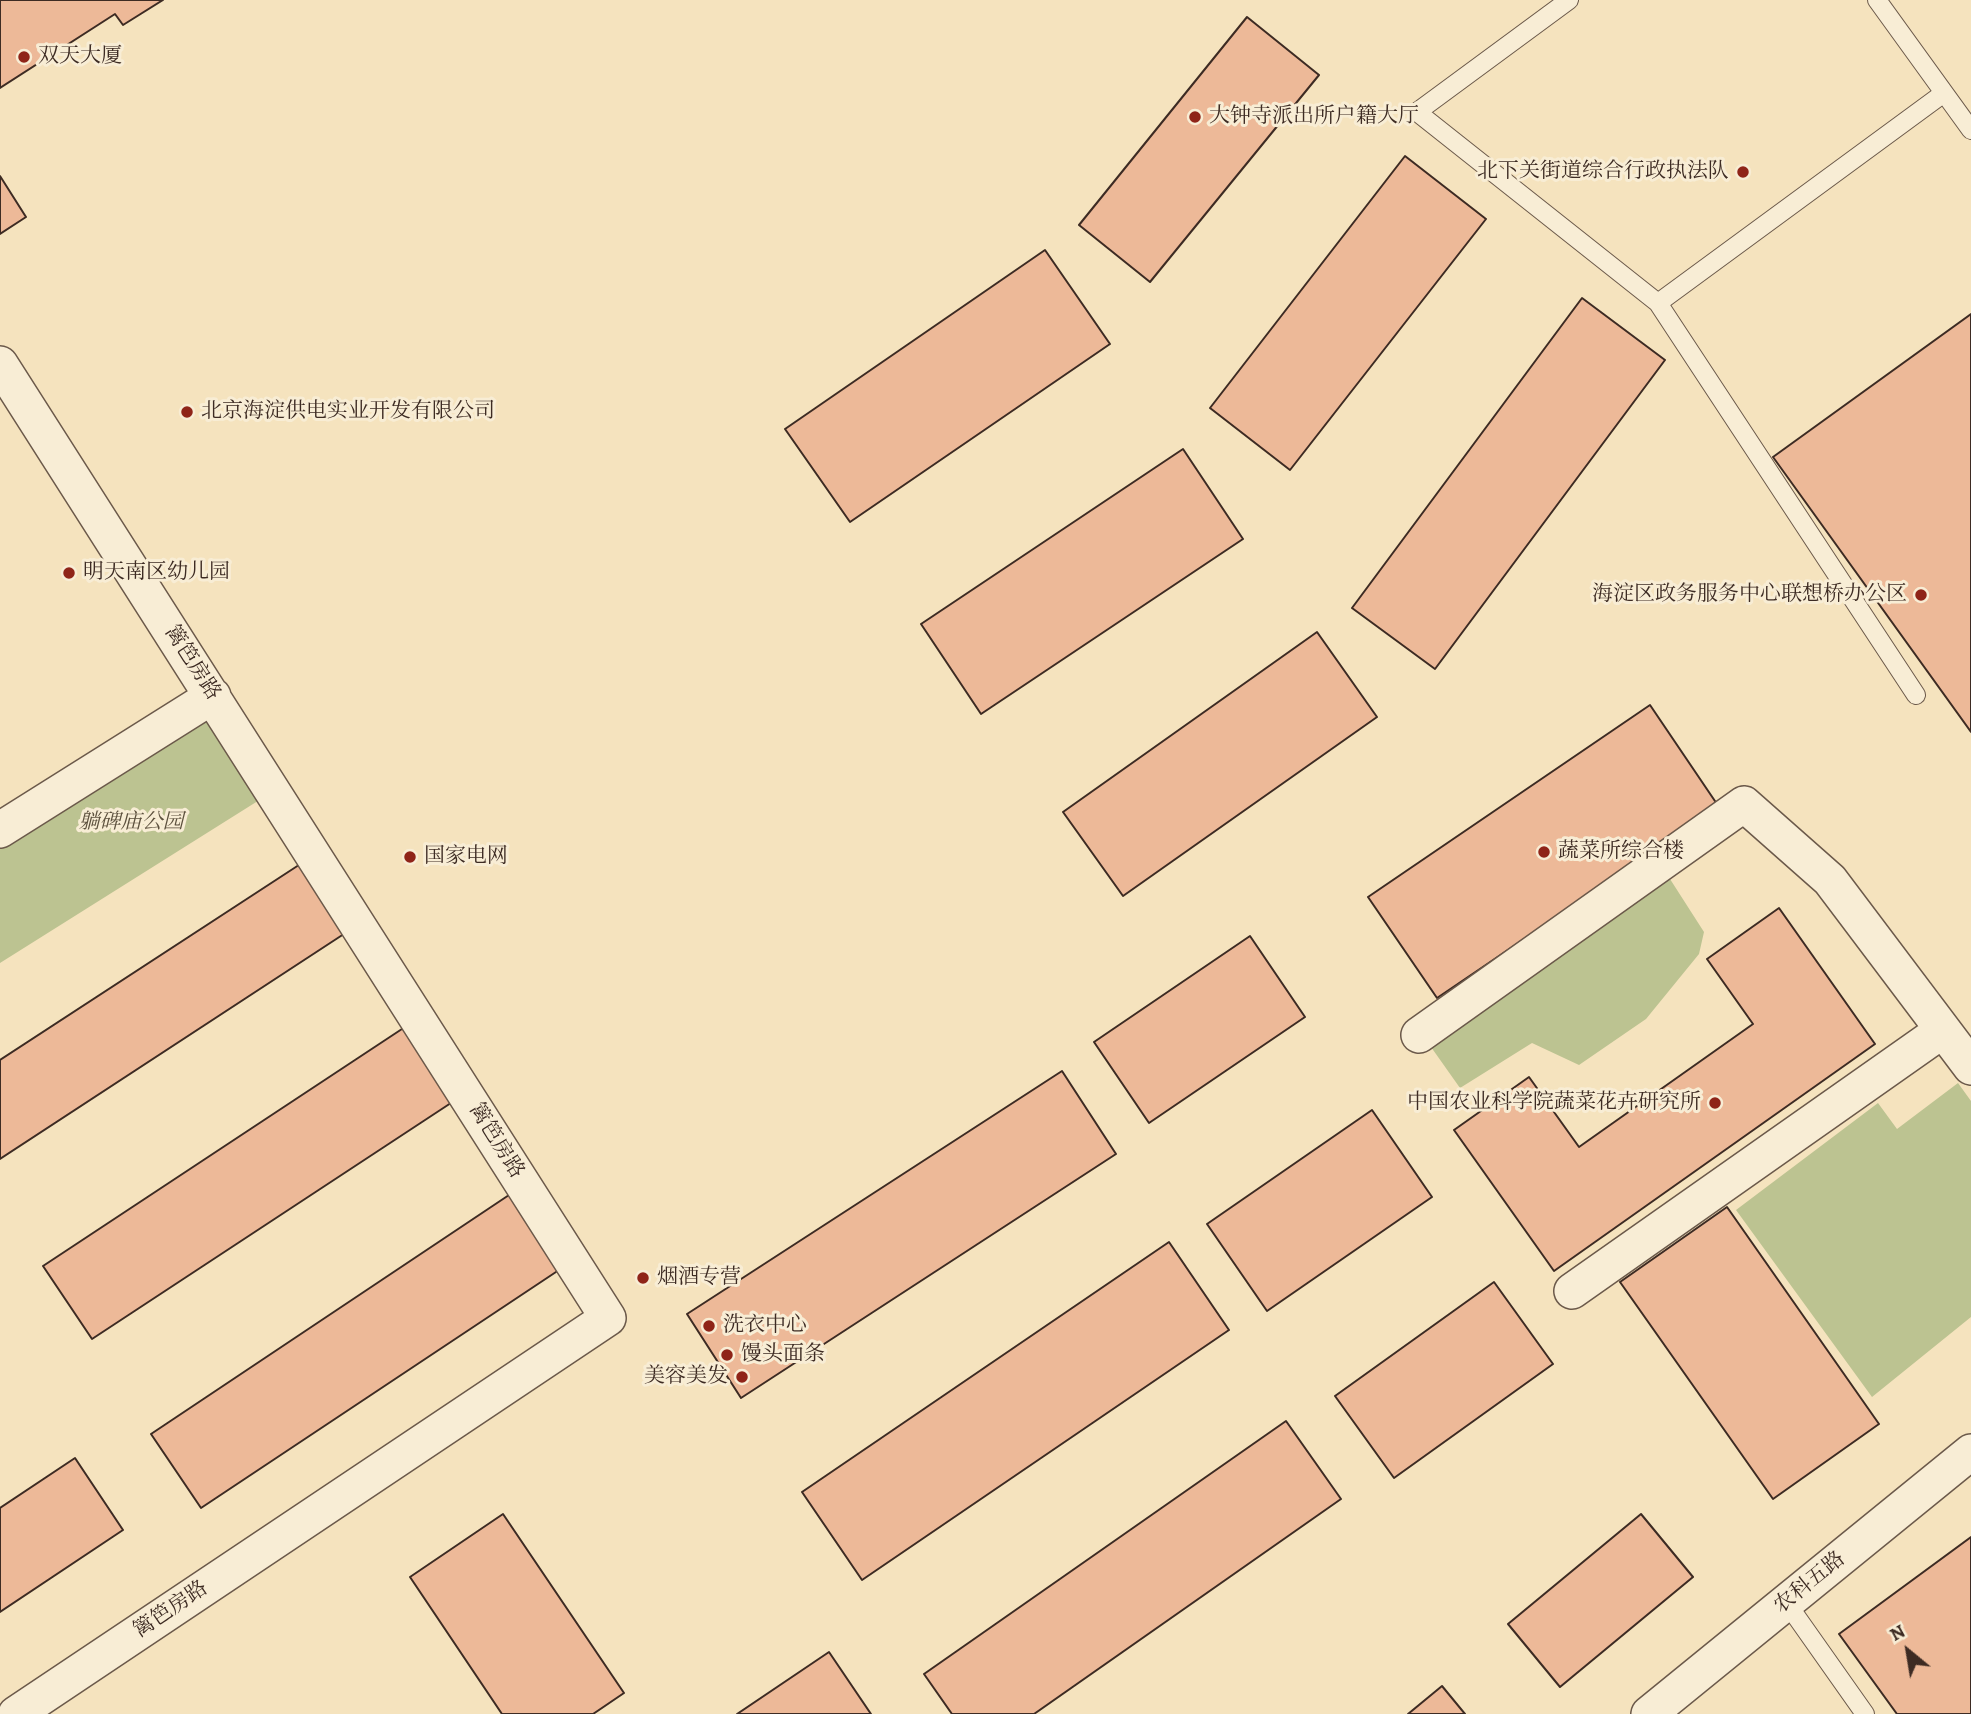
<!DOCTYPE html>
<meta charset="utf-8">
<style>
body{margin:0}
#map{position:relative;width:1971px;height:1714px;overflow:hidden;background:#f5e3be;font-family:Alegreya,serif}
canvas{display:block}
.north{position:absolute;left:1873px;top:1616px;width:70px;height:70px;-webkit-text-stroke:5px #f8edd5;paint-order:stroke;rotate:330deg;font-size:19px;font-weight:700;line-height:28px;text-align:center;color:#3d2b23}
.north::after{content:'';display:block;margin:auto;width:24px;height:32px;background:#3d2b23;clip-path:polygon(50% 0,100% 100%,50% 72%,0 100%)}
</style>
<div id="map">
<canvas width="1971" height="1714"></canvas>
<div class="north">N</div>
</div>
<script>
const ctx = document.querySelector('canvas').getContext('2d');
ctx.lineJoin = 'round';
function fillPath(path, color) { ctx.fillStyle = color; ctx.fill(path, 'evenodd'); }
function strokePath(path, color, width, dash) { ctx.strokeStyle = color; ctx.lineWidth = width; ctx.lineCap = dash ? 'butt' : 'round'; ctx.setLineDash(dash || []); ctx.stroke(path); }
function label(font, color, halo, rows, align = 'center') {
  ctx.font = font + ' Alegreya,"Noto Serif SC",serif'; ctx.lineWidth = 6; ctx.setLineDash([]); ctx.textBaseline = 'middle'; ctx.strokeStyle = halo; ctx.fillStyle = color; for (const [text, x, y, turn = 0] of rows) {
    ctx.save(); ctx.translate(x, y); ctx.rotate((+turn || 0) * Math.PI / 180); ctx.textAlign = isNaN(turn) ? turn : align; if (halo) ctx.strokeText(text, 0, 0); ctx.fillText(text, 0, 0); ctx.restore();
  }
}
const green = new Path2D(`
 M210,715L261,799L0,963V847Z
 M1670,879L1704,932L1699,954L1646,1019L1579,1065L1532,1043L1460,1088L1431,1047Z
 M1958,1083L1971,1101V1317L1872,1397L1736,1210L1878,1103L1897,1129Z`);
const building = new Path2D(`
 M0,0H163L123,25L115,14L0,88Z
 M1247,17L1319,75L1150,282L1079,225Z
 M1405,156L1486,219L1290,470L1210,408Z
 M0,176L26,217L0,234Z
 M1045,250L1110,344L850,522L785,429Z
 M1582,298L1665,360L1435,669L1352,608Z
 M1971,314V732L1773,457Z
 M1183,449L1243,539L981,714L921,624Z
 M1317,632L1377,717L1123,896L1063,812Z
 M1650,705L1719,807L1437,998L1368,897Z
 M305,861L350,930L0,1159V1060Z
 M1779,908L1875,1044L1554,1271L1454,1130L1529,1077L1579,1147L1753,1024L1707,959Z
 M1250,936L1305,1017L1149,1123L1094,1042Z
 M408,1025L457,1099L92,1339L43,1266Z
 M1062,1071L1116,1154L741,1398L687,1314Z
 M1372,1110L1432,1197L1267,1311L1207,1224Z
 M515,1191L565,1266L201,1508L151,1434Z
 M1727,1207L1879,1424L1773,1499L1620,1282Z
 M1169,1242L1229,1330L862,1580L802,1492Z
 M1494,1282L1553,1364L1394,1478L1335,1396Z
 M1286,1421L1341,1499L1034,1714H952L924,1674Z
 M75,1458L123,1530L0,1612V1508Z
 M503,1514L624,1693L593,1714H502L410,1577Z
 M1641,1514L1693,1577L1560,1687L1508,1624Z
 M1971,1537V1714H1897L1839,1634Z
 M829,1652L871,1714H737Z
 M1442,1686L1465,1714H1408Z`);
const lane = new Path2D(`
 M1569,0L1417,112L1658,303
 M1877,0L1971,130
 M1916,695L1658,303L1944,93
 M1786,1602L1865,1714`);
const street = new Path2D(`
 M0,364L608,1318L16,1714
 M0,830L213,696
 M1419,1035L1744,804L1830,880L1971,1067
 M1572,1291L1943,1030
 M1649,1714L1971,1452`);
const markers = [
 [24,57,7,"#8f2418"],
 [1195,117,7,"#8f2418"],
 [1743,172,7,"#8f2418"],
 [187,412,7,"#8f2418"],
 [69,573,7,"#8f2418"],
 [1921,595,7,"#8f2418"],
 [1544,852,7,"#8f2418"],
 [410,857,7,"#8f2418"],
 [1715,1103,7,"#8f2418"],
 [643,1278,7,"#8f2418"],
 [709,1326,7,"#8f2418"],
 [727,1355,7,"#8f2418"],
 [742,1377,7,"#8f2418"]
];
const poiNames = [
 ["双天大厦",38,57],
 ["大钟寺派出所户籍大厅",1209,117],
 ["北下关街道综合行政执法队",1729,172,"right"],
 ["北京海淀供电实业开发有限公司",201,412],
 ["明天南区幼儿园",83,573],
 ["海淀区政务服务中心联想桥办公区",1907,595,"right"],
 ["蔬菜所综合楼",1558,852],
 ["国家电网",424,857],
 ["中国农业科学院蔬菜花卉研究所",1701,1103,"right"],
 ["烟酒专营",657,1278],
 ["洗衣中心",723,1326],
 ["馒头面条",741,1355],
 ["美容美发",728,1377,"right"]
];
const streetNames = [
 ["篱笆房路",192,663,57],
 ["篱笆房路",496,1141,58],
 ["农科五路",1810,1583,-39],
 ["篱笆房路",171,1610,-34]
];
const parkNames = [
 ["躺碑庙公园",131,823]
];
fillPath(green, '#bcc391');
fillPath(building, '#edb998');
strokePath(building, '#3d2b23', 2);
strokePath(lane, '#6b594a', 20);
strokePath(street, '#6b594a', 38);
strokePath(lane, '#f8edd5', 18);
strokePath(street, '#f8edd5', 35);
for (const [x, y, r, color] of markers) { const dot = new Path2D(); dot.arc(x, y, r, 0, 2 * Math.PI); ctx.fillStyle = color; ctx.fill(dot); strokePath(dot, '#f8edd5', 2.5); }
label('21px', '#3d2b23', '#f8edd5', poiNames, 'left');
label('21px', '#3d2b23', '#f8edd5', streetNames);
label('italic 21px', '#5d513e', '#f8edd5', parkNames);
</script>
